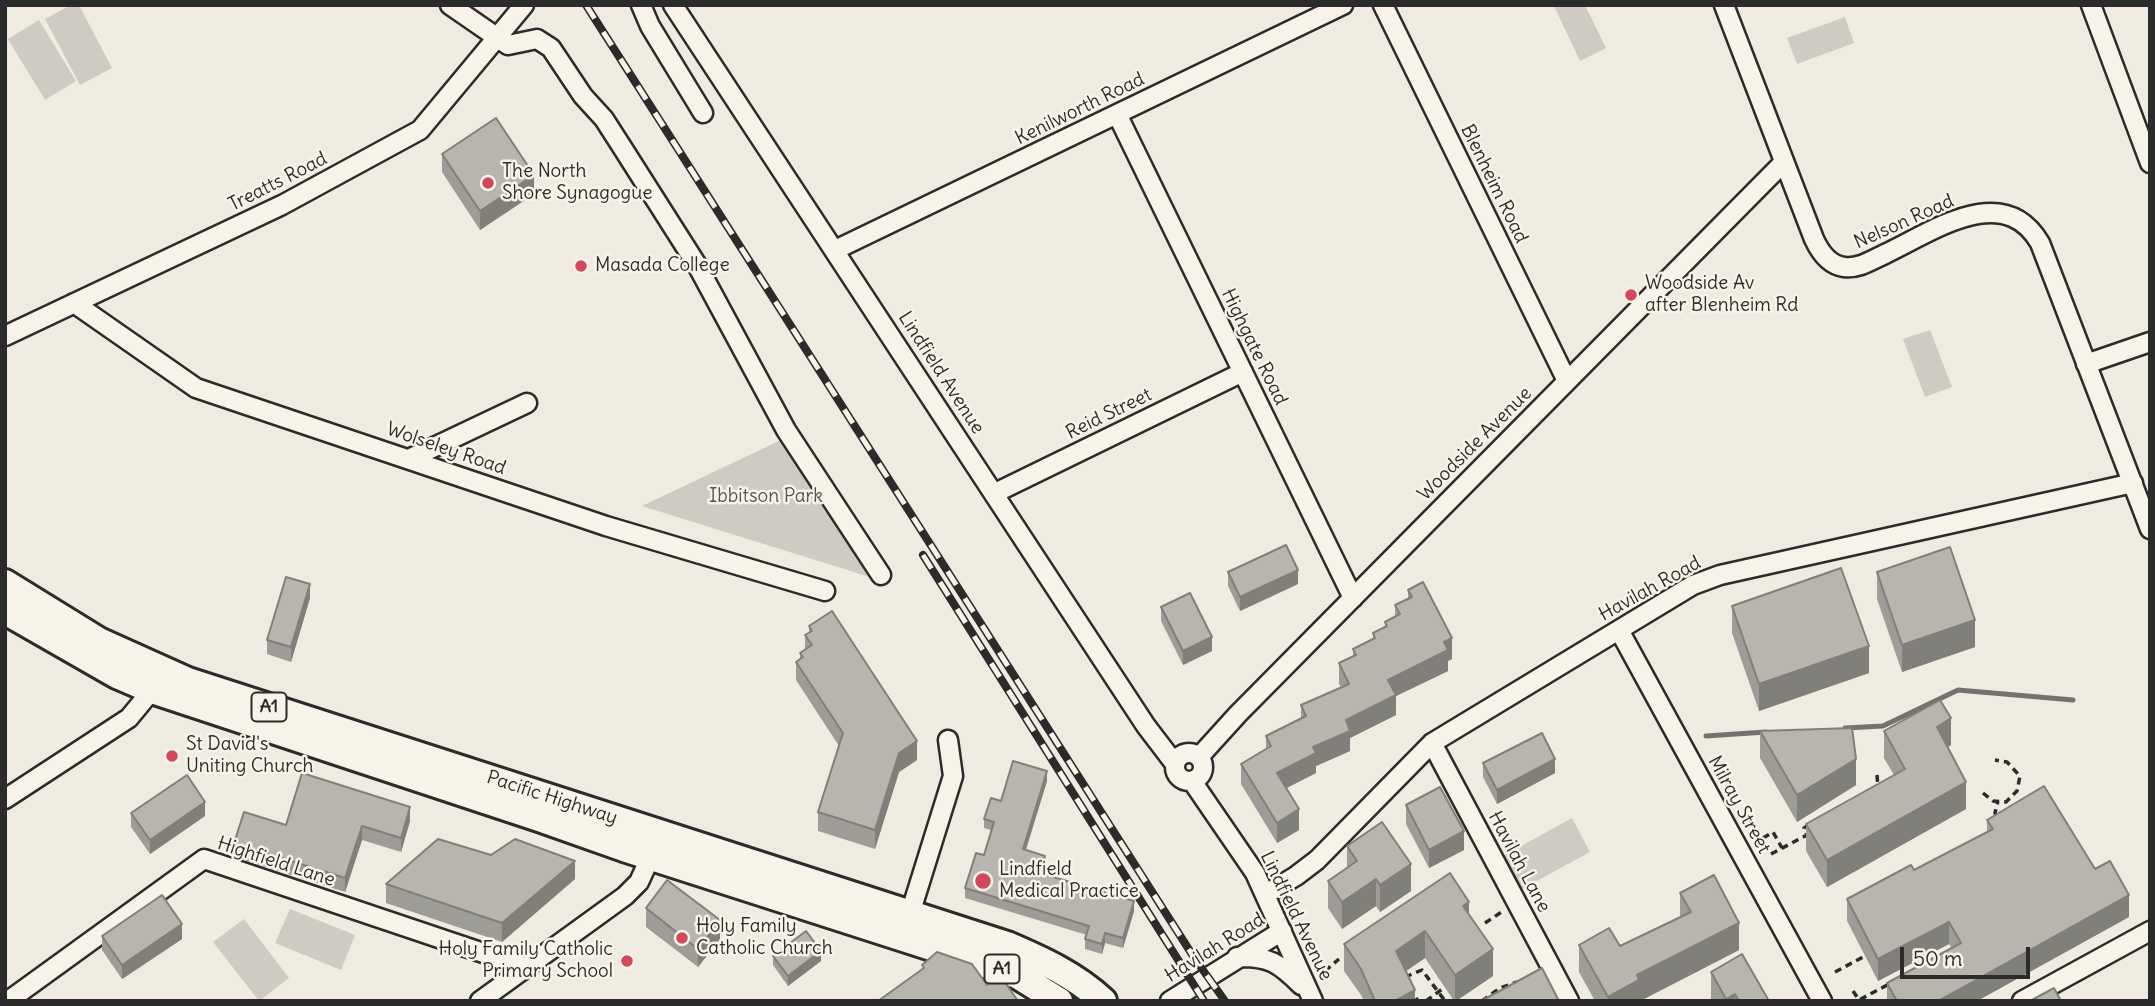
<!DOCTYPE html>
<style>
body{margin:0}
#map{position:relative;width:2155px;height:1006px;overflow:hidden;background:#efebe0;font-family:Delius,sans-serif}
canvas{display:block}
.frame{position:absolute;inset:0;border:7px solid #2b2b2b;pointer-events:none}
.scale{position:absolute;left:1900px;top:947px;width:130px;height:32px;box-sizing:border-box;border:4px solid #2b2b2b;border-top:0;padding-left:9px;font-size:21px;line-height:24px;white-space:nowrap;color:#2b2b2b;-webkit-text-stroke:5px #f7f3e8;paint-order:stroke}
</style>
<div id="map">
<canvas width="2155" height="1006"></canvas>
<div class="frame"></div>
<div class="scale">50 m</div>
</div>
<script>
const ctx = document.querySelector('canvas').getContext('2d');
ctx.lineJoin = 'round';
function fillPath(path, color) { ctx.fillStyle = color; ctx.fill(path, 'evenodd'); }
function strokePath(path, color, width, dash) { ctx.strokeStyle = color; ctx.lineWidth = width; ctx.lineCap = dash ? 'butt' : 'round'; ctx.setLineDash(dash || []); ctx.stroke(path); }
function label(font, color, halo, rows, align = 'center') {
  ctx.font = font + ' Delius,sans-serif'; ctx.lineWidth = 5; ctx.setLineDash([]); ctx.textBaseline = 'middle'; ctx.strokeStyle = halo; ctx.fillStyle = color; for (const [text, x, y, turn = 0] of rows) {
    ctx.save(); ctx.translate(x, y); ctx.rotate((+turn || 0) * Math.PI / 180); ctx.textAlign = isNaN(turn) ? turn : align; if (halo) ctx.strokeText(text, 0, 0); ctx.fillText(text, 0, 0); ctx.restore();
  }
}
const green = new Path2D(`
 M71,5H79L112,68L80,85L45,19Z
 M1585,5L1606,48L1580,61L1554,6Z
 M1845,17L1854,43L1797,64L1787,38Z
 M39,20L76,81L45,100L8,39Z
 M1930,330L1952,387L1925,397L1903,339Z
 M783,439L873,578L642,506Z
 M1572,818L1590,852L1522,889L1503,856Z
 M290,909L355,935L341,970L275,943Z
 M244,919L289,978L259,1001L213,942Z`);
const stream = new Path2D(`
 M1845,728L1883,726L1958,690L2073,700
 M1706,736L1766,732`);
const path = new Path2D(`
 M1877,775L1878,788
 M1983,793L1993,801L2006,802L2017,791L2020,776L2007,762L1995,760
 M1996,816L1995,813L1998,801
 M1763,838L1773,832L1782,848
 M1771,854L1807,835L1804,828L1809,825
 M1485,923L1503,911
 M1325,971L1339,959
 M1835,972L1865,956
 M1405,977L1422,970L1445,1001
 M1853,991L1859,1000L1891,983
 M1416,998L1418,1001
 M1426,1001L1445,987
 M1482,1001L1500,988L1517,982`);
const minor = new Path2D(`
 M450,5L508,45L537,39L551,48L583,96L604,119L622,147L697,265L786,430L881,575
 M641,5L650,26L703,113
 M673,5L1146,726L1175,764
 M1383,5L1567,381
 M1724,5L1814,239C1820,252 1829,265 1844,267C1859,269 1872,260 1885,254C1932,232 2003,180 2040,243L2150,529
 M2091,5L2150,163
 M1117,114L1353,598
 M835,250L1343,5
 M74,303L196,388L606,526L825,591
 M5,336L282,205L420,130L524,5
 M2086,364L2150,342
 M409,459L527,403
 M995,493L1243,372
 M1619,630L1822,1001
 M1432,743L1569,1001
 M1175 767a14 14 0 1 1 28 0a14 14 0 1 1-28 0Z
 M1199,757L1238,714L1784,162
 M1192,781L1255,873L1313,1001
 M5,799L129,718L152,690
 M1266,894L1296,876L1317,860L1432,743L1693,585L1720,575L2133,483
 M910,914L953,776L948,740
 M1237,957C1269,956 1279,963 1301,985
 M8,1001L204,859L525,967
 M480,1001L625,896L639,882L654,849
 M1170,1001L1282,931
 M2022,1001L2150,931`);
const highway = new Path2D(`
 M5,583L99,641L188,681L1007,945C1042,960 1075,975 1103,1001
 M5,611L117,675L152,690L539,818L624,848L997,968L1017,975L1059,1001`);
const rail = new Path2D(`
 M586,5L1195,959L1225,1001
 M923,555L1204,1001`);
const wall = new Path2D(`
 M442,154L534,194L480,230L442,172Z
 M1228,572L1298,584L1240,611L1228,586Z
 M1877,572L1975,647L1902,672L1877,599Z
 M1408,590L1452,659L1448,661V671L1396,696V715L1350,738V751L1316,766V773L1286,788L1299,830L1277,843L1241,784V764L1266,749V736L1301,718V705L1341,687L1339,684V663L1353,656V649L1373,639V633L1385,627V622L1395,617V605L1408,598Z
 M310,598L291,662L267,654V640Z
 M1732,606L1869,673L1759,711L1732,633Z
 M1161,607L1212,651L1183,665L1161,621Z
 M809,626L917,760L899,772L875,849L818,831V812L839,746L796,680V662L800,659V653L805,650V635L809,632Z
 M1760,731L1856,785L1797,822L1760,758Z
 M1884,731L1951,745L1948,747L1966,809L1827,887L1806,851V824L1894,775L1884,758Z
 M1483,763L1555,773L1497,804L1483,777Z
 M1047,781L1026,850L1045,865L1043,873L1134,911L1123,948L1105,943L1102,954L1085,949V939L1087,935L965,898V888L984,855L991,830L984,828V819L1001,801Z
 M1406,805L1464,850L1429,868L1406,824Z
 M131,813L205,816L150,854L131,827Z
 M1987,820L2095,869L2129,917L1977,1001H1887V983L1952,948L1949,944L1878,981L1847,921V899L1914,870L1987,832Z
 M410,821L401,852L362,840L345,892L234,857V843L286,825Z
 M1347,846L1411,891L1380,912L1376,906L1342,929L1328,908V881L1347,868Z
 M575,879L502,942L386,903V884Z
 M1680,893L1739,950L1640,1001H1595L1579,972V945L1620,946L1680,917Z
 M646,908L720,939L698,967L646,927Z
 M1469,914L1493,976L1456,1001H1454L1425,958L1406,971L1415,1001H1364L1361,995L1344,971V944Z
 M102,936L182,939L122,979L102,950Z
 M773,956L821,961L788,986L773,965Z
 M1711,972L1769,1001H1712L1711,998Z`);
const shadedWall = new Path2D(`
 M534,175V194L480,230V211Z
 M1298,570V584L1240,611V597Z
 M310,584V598L291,662V647Z
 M1975,620V647L1902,672V645Z
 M1212,637V651L1183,665V651Z
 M1452,638V659L1448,661V671L1396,696V715L1350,738V751L1316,766V773L1277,793V773L1313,747L1346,720L1388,680L1444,642Z
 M1869,646V673L1759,711V684Z
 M1951,718V745L1937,753V727Z
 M917,741V760L899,772L875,849V830L899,753Z
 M1555,759V773L1497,804V790Z
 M1856,759V785L1797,822V795Z
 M1047,771V781L1023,858V849Z
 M1966,782V809L1827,887V860Z
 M205,802V816L150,854V840Z
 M410,807V821L401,852V838Z
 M1299,809V830L1277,843V823Z
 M362,826V840L345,892V878Z
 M1464,831V850L1429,868V850Z
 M1045,856V865L1040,882V873Z
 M575,861V879L502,942V923Z
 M1411,864V891L1380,912V885Z
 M1376,879V906L1342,929V902Z
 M2129,895V917L1977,1001H1938Z
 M1134,901V911L1123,948V938Z
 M1469,902V929L1463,906Z
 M720,920V939L698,967V949Z
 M1949,922V944L1878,981V959Z
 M1739,923V950L1640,1001H1608V997L1637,975Z
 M182,924V939L122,979V965Z
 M1425,931V958L1396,978V951Z
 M1105,933V943L1102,954V944Z
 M1493,949V976L1456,1001H1455V975Z
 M821,951V961L788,986V976Z
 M1415,990V1001H1395Z
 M1735,994V1001H1726V999Z`);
const building = new Path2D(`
 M496,118L534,175L480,211L442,154Z
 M1286,545L1298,570L1240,597L1228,572Z
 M1950,547L1975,620L1902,645L1877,572Z
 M1841,568L1869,646L1759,684L1732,606Z
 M286,577L310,584L291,647L267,640Z
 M1423,582L1452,638L1444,642L1448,650L1388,680L1396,695L1346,720L1350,731L1313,747L1316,753L1277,773L1299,809L1277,823L1241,764L1271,746L1266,736L1306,716L1301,705L1349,684L1339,663L1356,655L1353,649L1375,638L1373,633L1387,626L1385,622L1400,614L1395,605L1412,597L1408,590Z
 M1190,593L1212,637L1183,651L1161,607Z
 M832,611L917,741L899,753L875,830L818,812L843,733L796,662L803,657L800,653L812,645L805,635L812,631L809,626Z
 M1940,700L1951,718L1937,727L1966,782L1827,860L1806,824L1905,769L1884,731Z
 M1852,728L1856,759L1797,795L1760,731Z
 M1542,733L1555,759L1497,790L1483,763Z
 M1013,761L1047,771L1023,849L1045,856L1040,873L1134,901L1123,938L1105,933L1102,944L1085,939L1089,926L965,888L976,853L984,855L994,822L984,819L991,798L1001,801Z
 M302,773L410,807L401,838L362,826L345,878L234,843L244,812L286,825Z
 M187,775L205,802L150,840L131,813Z
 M2044,786L2095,869L2110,861L2129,895L1938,1001H1897L1887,983L1961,943L1949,922L1878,959L1847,899L1911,865L1914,870L1993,829L1987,820Z
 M1440,787L1464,831L1429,850L1406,805Z
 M1382,822L1411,864L1380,885L1376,879L1342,902L1328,881L1357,861L1347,846Z
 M438,839L491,855L515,839L575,861L502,923L386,884Z
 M1450,873L1469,902L1463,906L1493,949L1455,975L1425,931L1396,951L1415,990L1395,1001H1375L1361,969L1344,944Z
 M1714,875L1739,923L1637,975L1639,980L1608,997L1579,945L1609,928L1620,946L1691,912L1680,893Z
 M667,880L720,920L698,949L646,908Z
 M162,895L182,924L122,965L102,936Z
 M806,931L821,951L788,976L773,956Z
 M937,952L972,964L987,985L1000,975L1018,1001H878L924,968L922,965Z
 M1742,954L1769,1001H1739L1735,994L1726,999L1711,972Z
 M1542,968L1559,1001H1481Z
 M2054,988L2061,1001H2030Z`);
const markers = [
 [488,183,7,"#d1495b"],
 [581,266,7,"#d1495b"],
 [1631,295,7,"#d1495b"],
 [172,756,7,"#d1495b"],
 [983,881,9,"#d1495b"],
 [682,938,7,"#d1495b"],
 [627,961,7,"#d1495b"]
];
const shields = [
 [269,707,35],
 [1002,969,35]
];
const shieldNames = [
 ["A1",269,707],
 ["A1",1002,969]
];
const streetNames = [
 ["Kenilworth Road",1080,109,-26],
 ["Treatts Road",278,182,-27],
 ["Blenheim Road",1494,184,64],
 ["Nelson Road",1904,222,-24],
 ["Highgate Road",1254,347,64],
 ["Lindfield Avenue",941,373,57],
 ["Reid Street",1109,414,-26],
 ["Woodside Avenue",1475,444,-45],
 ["Wolseley Road",446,449,19],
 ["Havilah Road",1650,589,-29],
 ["Pacific Highway",552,798,18],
 ["Milray Street",1739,805,61],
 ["Highfield Lane",276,862,18],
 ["Havilah Lane",1519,862,62],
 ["Lindfield Avenue",1296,916,64],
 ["Havilah Road",1215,948,-32]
];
const poiNames = [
 ["The North",502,172],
 ["Shore Synagogue",502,194],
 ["Masada College",595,266],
 ["Woodside Av",1645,284],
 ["after Blenheim Rd",1645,306],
 ["St David's",186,745],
 ["Uniting Church",186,767],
 ["Lindfield",999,870],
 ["Medical Practice",999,892],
 ["Holy Family",696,927],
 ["Catholic Church",696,949],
 ["Holy Family Catholic",613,950,"right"],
 ["Primary School",613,972,"right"]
];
const parkNames = [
 ["Ibbitson Park",766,497]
];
fillPath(green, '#cfcbc2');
strokePath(stream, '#74726e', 5);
strokePath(minor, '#2b2b2b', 23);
strokePath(highway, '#2b2b2b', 32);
strokePath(path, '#2b2b2b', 3.5, [7, 5]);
strokePath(minor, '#f7f3e8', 18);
strokePath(highway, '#f7f3e8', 26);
strokePath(rail, '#2b2b2b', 8);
strokePath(rail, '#f7f3e8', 5, [16]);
fillPath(wall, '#9e9c96');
fillPath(shadedWall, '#817f7a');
fillPath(building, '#b8b5ae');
strokePath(building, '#817f7a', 2);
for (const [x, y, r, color] of markers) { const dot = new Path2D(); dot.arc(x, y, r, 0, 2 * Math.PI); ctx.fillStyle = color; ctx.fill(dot); strokePath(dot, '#f7f3e8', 2.5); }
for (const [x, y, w] of shields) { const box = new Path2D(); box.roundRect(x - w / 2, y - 14.5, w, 29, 5); ctx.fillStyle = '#f7f3e8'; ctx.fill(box); strokePath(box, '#2b2b2b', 2); }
label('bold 18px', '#2b2b2b', null, shieldNames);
label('19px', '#2b2b2b', '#f7f3e8', streetNames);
label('19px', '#2b2b2b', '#f7f3e8', poiNames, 'left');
label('19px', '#545351', '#f7f3e8', parkNames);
</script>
